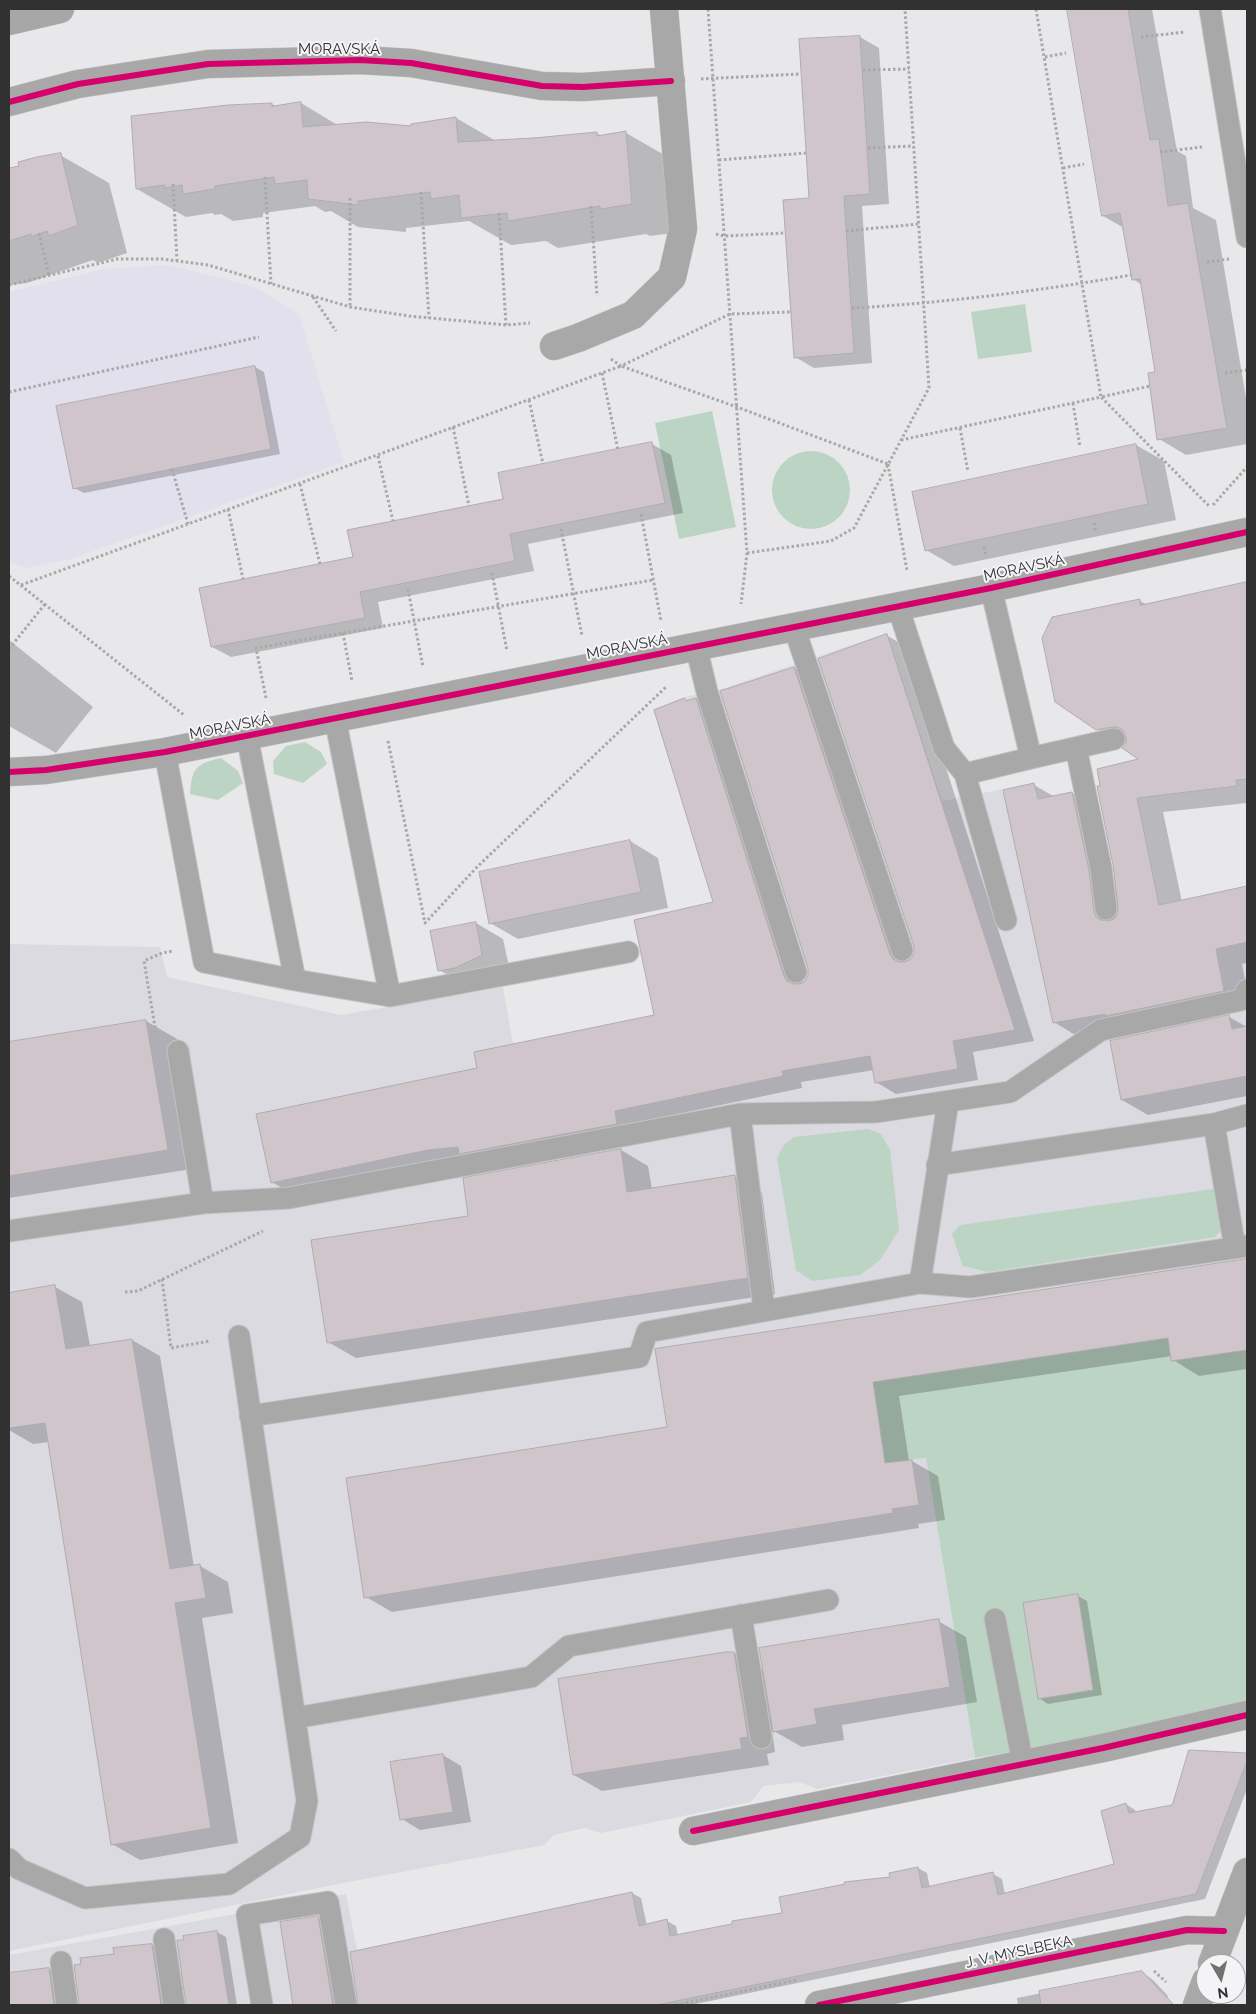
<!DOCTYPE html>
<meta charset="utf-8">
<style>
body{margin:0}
#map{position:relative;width:1256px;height:2014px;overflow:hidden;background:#e8e7e9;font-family:Raleway,sans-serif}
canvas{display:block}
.frame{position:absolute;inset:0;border:10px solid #313132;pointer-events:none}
.north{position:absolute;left:1196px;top:1954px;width:50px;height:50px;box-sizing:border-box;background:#f4f4f7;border:1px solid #a6a6a8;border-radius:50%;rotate:172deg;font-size:14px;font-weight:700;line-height:20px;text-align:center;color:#313132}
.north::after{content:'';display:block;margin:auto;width:18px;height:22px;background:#717172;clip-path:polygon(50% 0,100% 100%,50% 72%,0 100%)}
</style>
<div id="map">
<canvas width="1256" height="2014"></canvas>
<div class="frame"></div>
<div class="north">N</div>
</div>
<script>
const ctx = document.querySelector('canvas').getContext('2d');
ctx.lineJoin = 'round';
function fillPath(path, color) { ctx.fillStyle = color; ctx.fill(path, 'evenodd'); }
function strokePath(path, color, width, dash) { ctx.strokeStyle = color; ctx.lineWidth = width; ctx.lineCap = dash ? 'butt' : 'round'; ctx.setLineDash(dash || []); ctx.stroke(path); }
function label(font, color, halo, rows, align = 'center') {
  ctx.font = font + ' Raleway,sans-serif'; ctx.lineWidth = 4; ctx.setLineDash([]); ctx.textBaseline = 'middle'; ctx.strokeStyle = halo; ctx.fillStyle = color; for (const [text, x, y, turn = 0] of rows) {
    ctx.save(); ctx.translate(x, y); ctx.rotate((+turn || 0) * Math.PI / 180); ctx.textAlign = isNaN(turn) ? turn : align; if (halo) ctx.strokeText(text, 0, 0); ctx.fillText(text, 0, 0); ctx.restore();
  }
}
const built = new Path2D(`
 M887,633L942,801L1034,783L1062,913L1031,919L1035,931L1247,887V1325L873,1382L885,1463L926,1458L975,1758L817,1789L800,1782L763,1786L751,1802L601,1833L585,1828L554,1835L544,1845L343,1883L9,1951V944L160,947L167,977L341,1015L503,987L513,1044L744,997L653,709L685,697L725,688Z
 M632,1892L638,1920L607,1928L621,2005H9V1955L346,1894L357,1950Z`);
const education = new Path2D(`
 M167,265L253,286L299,314L344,462L71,559L27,568L9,562V292L104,269Z`);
const green = new Path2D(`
 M1025,304L1032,352L978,359L971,312Z
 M712,411L736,527L679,539L655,423Z
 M772 490a39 39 0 1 1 78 0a39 39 0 1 1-78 0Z
 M305,742L321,752L327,764L303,783L274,774L273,761L286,746Z
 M221,758L238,771L243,783L218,800L190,794C192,767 196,764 221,758Z
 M868,1129L881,1134L890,1150L899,1230L880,1260L860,1275L812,1281L796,1270L777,1158L784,1145L794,1137Z
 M1213,1189L1218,1203L1222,1229L1215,1237L988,1272L963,1266L952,1234L960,1225Z
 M1247,1325V1700L1162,1726L975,1758L926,1458L885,1463L873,1381Z`);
const shadow = new Path2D(`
 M1068,9H1152L1177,151L1186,156L1193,208L1216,220L1247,404V444L1186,455L1159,439L1156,373L1142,285L1133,279L1124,228L1103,216Z
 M860,37L879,48L889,204L862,206L872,363L814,368L795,357L810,199Z
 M301,103L339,126L412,127L456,118L496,141L596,133L602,136L626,133L675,161L681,232L650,236L646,234L558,248L546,241L511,245L469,221L406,228V232L358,227L331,211L325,212L315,206L263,213V217L233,221L221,214L215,215L212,213L186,217L137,189L272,104L277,107Z
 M60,155L109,183L127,253L98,263L93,260L27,283L9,285V170L21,168Z
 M255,367L264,372L280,454L84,493L74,488Z
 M652,444L671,455L683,513L528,544L534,571L378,602L383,628L231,657L212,647L354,558Z
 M1136,445L1164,461L1176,520L954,566L926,550Z
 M1247,583V803L1163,812L1182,902L1247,888V963L1242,964L1247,991L1080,1038L1054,1022L1034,785L1055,797L1072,793L1099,808L1115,888H1117L1141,760L1127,744L1124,745L1097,729L1139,600L1147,605Z
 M886,635L907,647L1034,1041L973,1052L978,1080L896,1094L876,1082L874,1070L801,1082L802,1088L635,1123L637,1135L292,1194L272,1182L479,1069L655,1016L715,903L684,699L689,702L696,699L716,711L802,983L806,981L810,974L794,668L814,680L908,962L913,959L916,952Z
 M9,640L93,707L56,753L9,726Z
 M630,841L658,858L668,908L518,939L490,923Z
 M476,923L503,939L510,971L467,986L439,970Z
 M1229,1017L1247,1027V1096L1148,1115L1122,1100Z
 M146,1021L177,1039L198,1168L9,1198V1044Z
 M621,1150L648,1166L652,1189L735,1177L762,1193L775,1294L356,1358L328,1342L470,1217Z
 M1247,1260V1369L1199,1376L1173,1360L1172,1356L899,1396L909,1461H912L938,1476L945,1520L918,1524L919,1528L392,1612L366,1597L668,1428L656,1350Z
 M55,1287L82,1302L90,1346L132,1340L160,1356L194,1567L200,1566L228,1582L233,1613L202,1618L238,1843L140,1860L112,1844L49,1442L33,1444L9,1430V1294Z
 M1078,1596L1087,1601L1102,1695L1048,1704L1039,1698Z
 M938,1621L966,1637L977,1702L842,1725L844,1740L802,1747L772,1730L775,1752L767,1754L769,1765L602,1791L574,1775L734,1653L764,1670Z
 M1190,1752L1247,1754V1789L1205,1899L691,2005H359L360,2003L632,1893L641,1898L647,1926L667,1921L676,1926L678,1936L783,1914L918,1868L927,1873L930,1888L993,1874L1002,1879L1005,1894L1115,1865L1126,1804L1135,1810L1136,1813L1173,1806Z
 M443,1755L461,1766L471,1822L420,1830L402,1819Z
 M318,1918L327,1923L341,2005H295L282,1923Z
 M217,1932L226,1937L237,2005H187Z
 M152,1945L161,1950L169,2005H80L75,1966Z
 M49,1969L58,1974L62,2005H9V1977Z
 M1142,1973L1152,1979L1168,1996L1164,2005H1018L1017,1998Z`);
const building = new Path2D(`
 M1067,9H1128L1150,140L1159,139L1168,206L1188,203L1227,428L1157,440L1148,373L1155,372L1140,279L1132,280L1120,213L1102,216Z
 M860,36L870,194L844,196L854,353L794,358L783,200L809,198L799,39Z
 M301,102L303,127L366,122L411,126V124L456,117L458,142L534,138L597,132V136L626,131L632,204L600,209V206L508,221L507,213L461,218L459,195L431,199L430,192L358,201V205L308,199L307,180L275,184L274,177L215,186V189L183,194L182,185L165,188V185L136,189L131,116L228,105L272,103V106Z
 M61,153L78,225L49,236L47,231L31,237V234L9,241V168L19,166L18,162L37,157Z
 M255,366L271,449L73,489L56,406Z
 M652,442L665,503L510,534L515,561L360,592L365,618L211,647L199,588L353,557L347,530L503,499L498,473Z
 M1136,444L1148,504L925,551L912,492Z
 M1247,582V779L1236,780L1237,786L1137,798L1159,905L1247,886V942L1216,949L1224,991L1106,1016L1105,1014L1053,1023L1003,790L1034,783L1038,799L1072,792L1089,870L1094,911L1096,917L1101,920L1108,921L1114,919L1117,914L1118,907L1113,865L1097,786H1100L1097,769L1138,759L1122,748L1126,743V737L1123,730L1117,727H1112L1096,730L1055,702L1042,638L1052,617L1140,599V605Z
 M887,634L1015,1030L953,1041L958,1069L875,1083L870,1056L782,1071L783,1076L615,1111L617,1124L459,1154L458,1147L428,1150L271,1183L256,1114L477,1068L474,1052L654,1015L634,920L713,902L654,710L684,698L686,701L696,698L784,976L787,981L794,984H800L805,981L808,975V968L720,691L794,667L890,954L893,959L899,962H905L911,959L914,953V946L818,659Z
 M630,840L641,892L489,924L479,872Z
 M476,922L482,955L455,968L438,971L430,931Z
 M1229,1015L1232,1029L1247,1026V1076L1121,1100L1110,1041Z
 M146,1020L168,1150L9,1176V1042Z
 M621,1149L627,1192L735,1175L748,1278L327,1343L311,1240L468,1216L463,1178Z
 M1247,1259V1350L1171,1361L1168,1338L873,1382L885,1463L912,1460L919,1505L892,1509L893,1513L364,1598L346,1478L667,1427L655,1349Z
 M55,1285L66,1349L132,1339L170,1569L200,1564L206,1598L175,1603L211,1828L111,1845L45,1423L9,1428V1293Z
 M1078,1594L1093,1690L1038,1699L1023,1603Z
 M939,1619L950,1687L814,1709L817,1724L773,1732L759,1648Z
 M726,1652H734L748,1737L740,1738L742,1749L573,1775L558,1679Z
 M1189,1750L1247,1753V1761L1196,1894L657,2005H358L350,1952L632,1892L639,1926L667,1919L670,1936L732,1924V1921L782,1913L779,1897L845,1884L844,1882L890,1877L889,1873L918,1867L922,1888L993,1872L998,1895L1114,1864L1101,1811L1126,1803L1129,1813L1172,1805Z
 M443,1754L453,1812L400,1820L390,1762Z
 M318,1916L333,2005H293L280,1922Z
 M217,1931L229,2005H186L177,1940H184L183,1936Z
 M152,1944L161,2005H79L74,1965L81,1964L80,1958L114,1954L113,1948Z
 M49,1968L54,2005H9V1973Z
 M1142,1971L1174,2005H1041L1039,1991Z`);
const path = new Path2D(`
 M708,9L747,553L741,604
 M1036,9L1101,397L1150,386
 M1141,37L1185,32
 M1045,57L1066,53
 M863,70L909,69
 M701,79L800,74
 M868,148L913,146
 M1160,152L1202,147
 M719,160L806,153
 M1063,168L1084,164
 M265,177L271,284
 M173,184L177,261
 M421,192L429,318
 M350,198V307
 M591,206L597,296
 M499,213L506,325
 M846,231L918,224
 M39,233L49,275
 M716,234L724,236L785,233
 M1207,262L1229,259
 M9,285L117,259H162L208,265L350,307L409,316L506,325L530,323
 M313,297L336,331
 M852,308C945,303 1038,291 1131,275
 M611,359L621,366L730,314L790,312
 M602,373L618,450
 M1225,373L1247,370
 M9,392L259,337
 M529,400L543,464
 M1073,403L1080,447
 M453,427L469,506
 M960,428L968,472
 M901,440L1101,397L1210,507
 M378,456L393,521
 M888,464L907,571
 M172,469L188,524
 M300,484L320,564
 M1213,505L1247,467
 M228,509L243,579
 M641,514L661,621
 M1094,523L1096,533
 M561,529L582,636
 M984,547L986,557
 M747,553L831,541L854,528L929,388L905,9
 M492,573L507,651
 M9,576L184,715
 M21,585L621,366L737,407L888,464
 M408,589L423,667
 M343,633L352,681
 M9,649L45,604
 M266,698L256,648L653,580
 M388,741L425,923L477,867L666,687
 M156,1033L144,961L162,953L173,951
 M162,1279L171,1348L210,1341
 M125,1292L138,1291L263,1231
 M1154,1971L1166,1982
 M676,2005L797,1980`);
const lane = new Path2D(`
 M1210,9L1247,237
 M898,607L944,748L965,774L1006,920
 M794,627L902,950
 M696,646L707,692L796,972
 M335,718L390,996
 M247,736L295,980
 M1076,748L1101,868L1106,909
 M165,752L204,962L295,980L390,996L628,952
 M1031,758L1114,739
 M965,774L1031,758L991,588
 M178,1051L203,1203
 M740,1114L764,1310
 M1214,1124L1235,1248
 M937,1165L1214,1124L1247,1115
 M9,1231L203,1203L289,1198L740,1114L876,1112L1010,1092L1101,1030L1241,1000L1247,990
 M920,1283L970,1287L1247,1246
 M250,1416L639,1357L647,1332L920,1283L948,1102
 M741,1615L761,1738
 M995,1619L1023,1764
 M295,1718L531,1677L569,1646L828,1600
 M9,1859L19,1869L85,1898L229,1884L300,1837L307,1801L239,1336
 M164,1939L174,2005
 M61,1962L67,2005
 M262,2005L247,1915L328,1902L346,2005`);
const street = new Path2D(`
 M9,102L78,84L208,64L360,60L411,63L542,86L583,87L671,81
 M554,346L578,338L633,315L672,277L683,229L664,9
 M9,772L46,770L165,752L991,588L1247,532
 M693,1831L1103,1748L1247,1715
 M1212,1964L1247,1872
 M819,2005L1187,1930L1224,1931
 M1197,2005L1206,1981`);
const secondary = new Path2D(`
 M9,21L60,9`);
const cycleway = new Path2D(`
 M9,102L78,84L208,64L360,60L411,63L542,86L583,87L671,81
 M9,772L46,770L165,752L991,588L1247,532
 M693,1831L1103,1748L1247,1715
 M819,2005L1187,1930L1224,1931`);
const streetNames = [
 ["MORAVSKÁ",339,49],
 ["MORAVSKÁ",1024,568,-12],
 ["MORAVSKÁ",627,647,-11],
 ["MORAVSKÁ",230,727,-11],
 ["J. V. MYSLBEKA",1019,1952,-12]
];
fillPath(built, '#dbdae1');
fillPath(education, '#e2e0ed');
fillPath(green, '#bbd4c4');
fillPath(shadow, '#0003');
fillPath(building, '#d0c5cb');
strokePath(building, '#afadaf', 1);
strokePath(lane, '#c3c3c4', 23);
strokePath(street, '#c3c3c4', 29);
strokePath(secondary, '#c3c3c4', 29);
strokePath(path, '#a9a8a9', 3, [2.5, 2.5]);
strokePath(lane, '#a8a8a8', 21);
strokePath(street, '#a8a8a8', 28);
strokePath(secondary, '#a8a7a8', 28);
strokePath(cycleway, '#d6006c', 6);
label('15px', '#313132', '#f4f4f7', streetNames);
</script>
